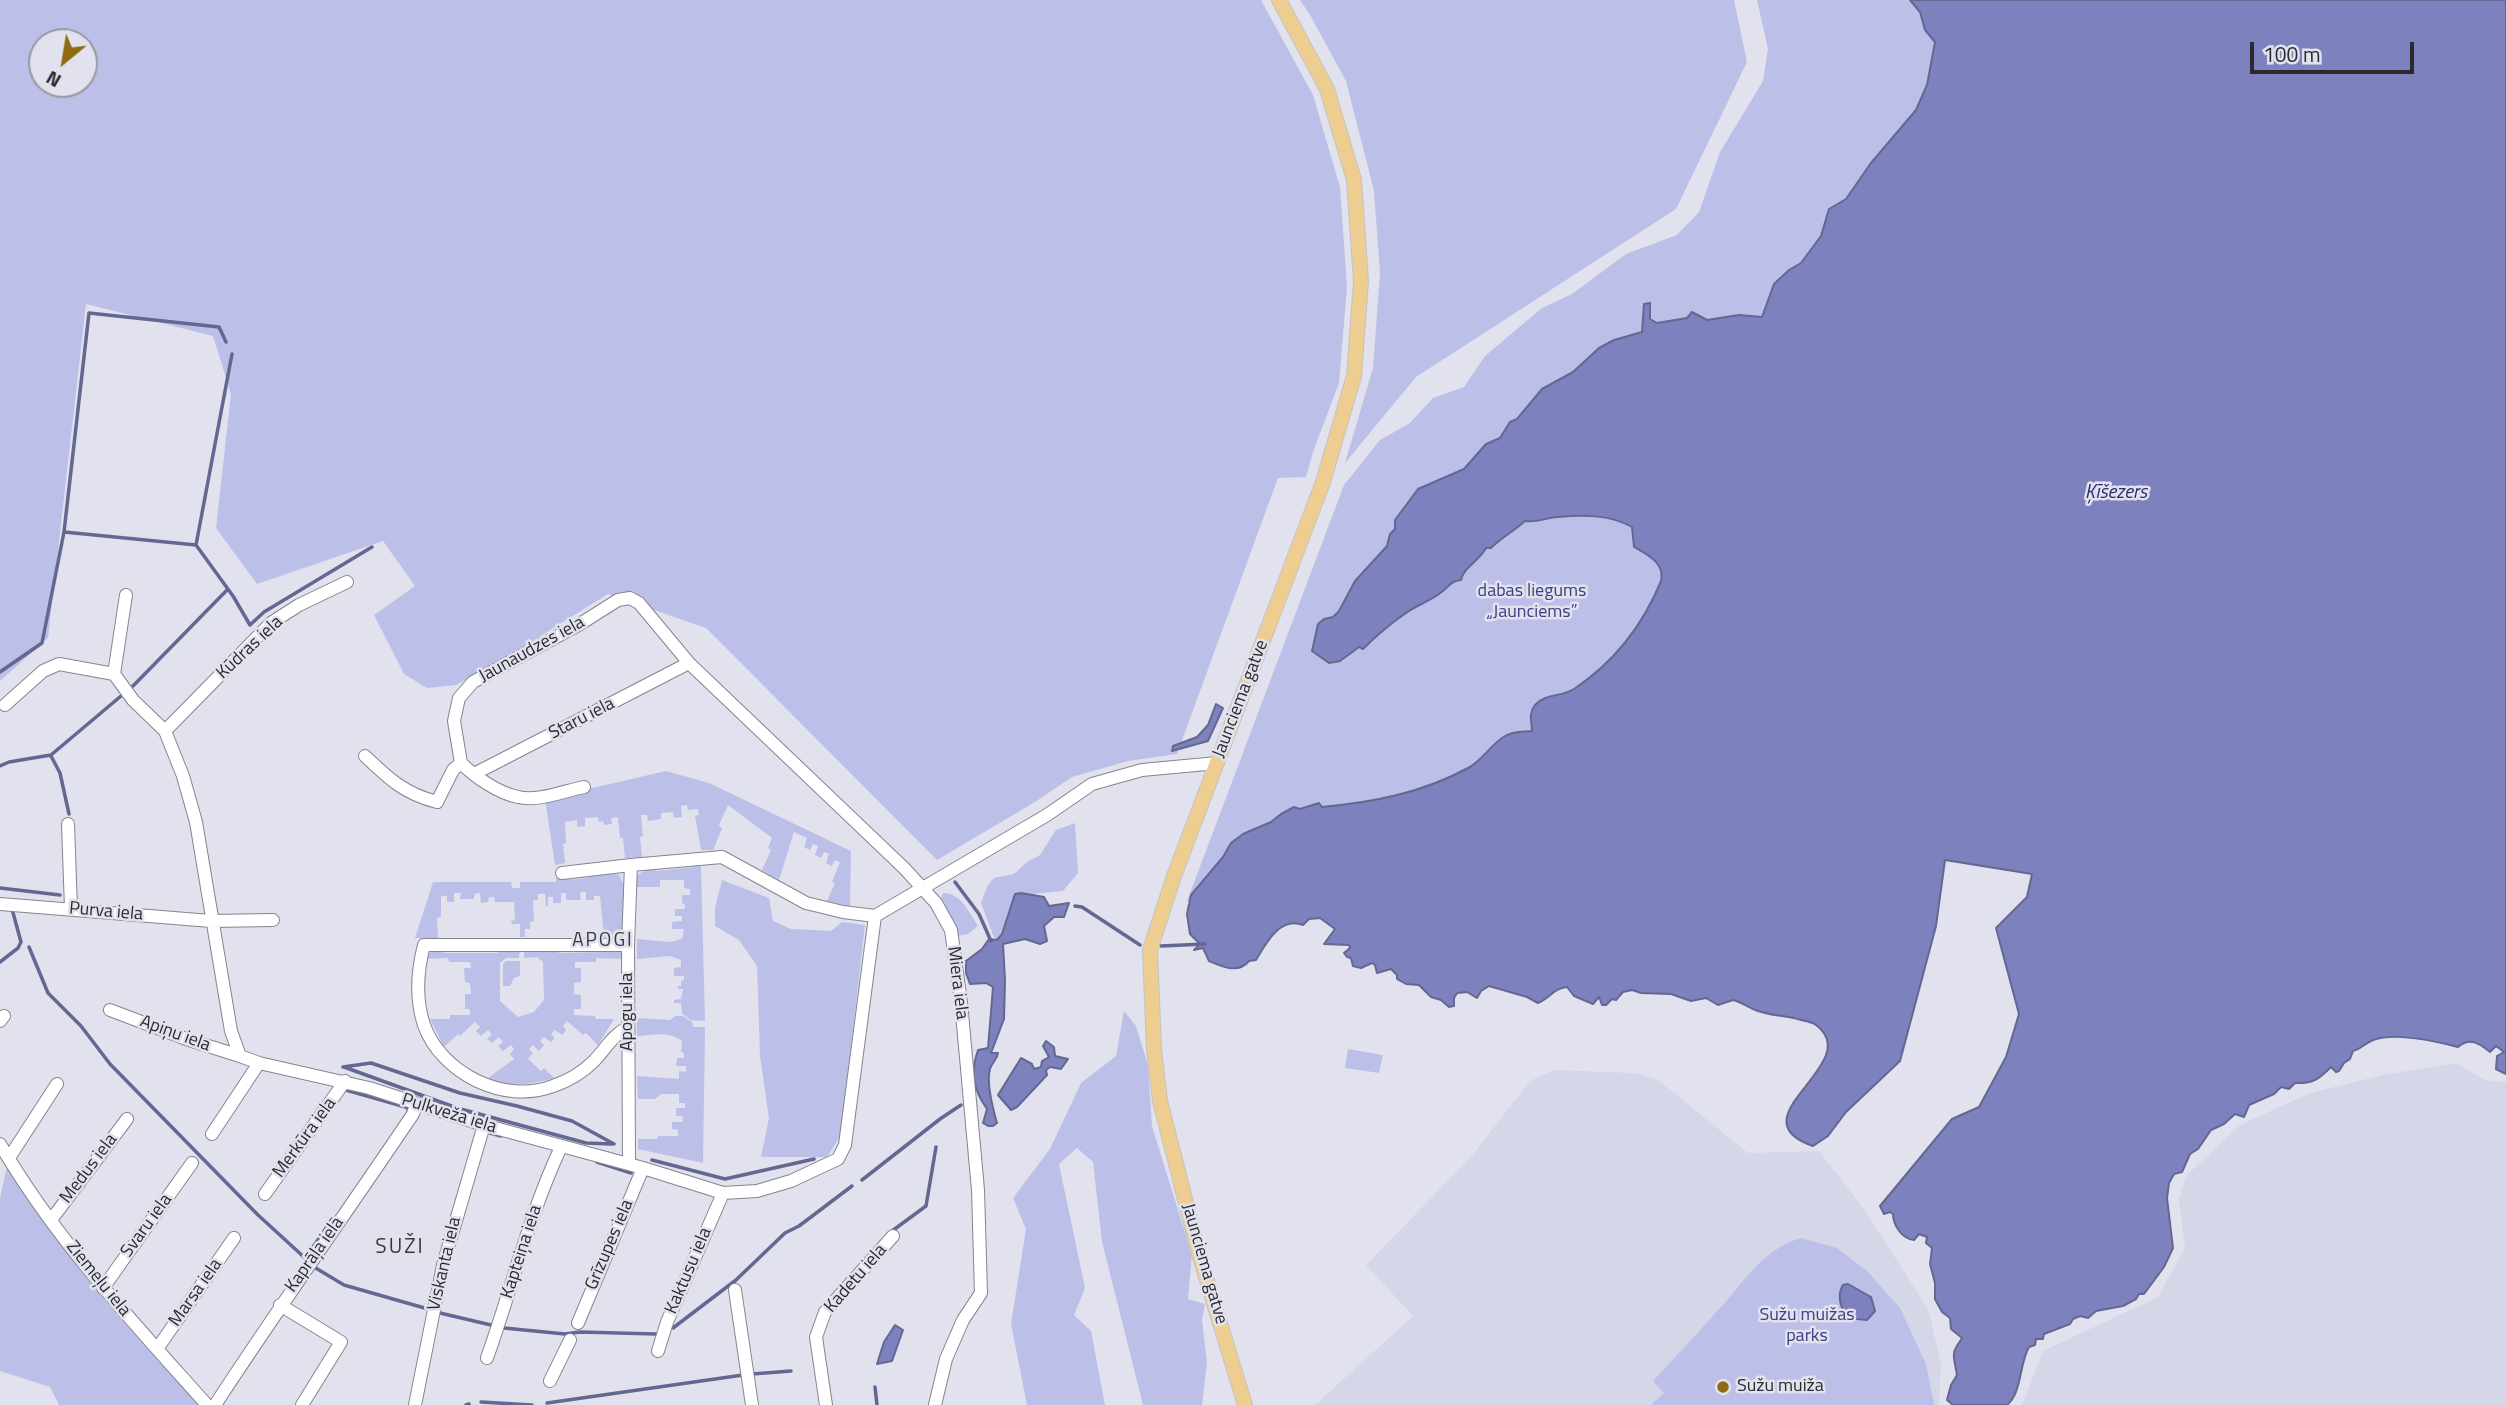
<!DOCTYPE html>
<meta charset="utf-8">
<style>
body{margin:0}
#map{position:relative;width:2506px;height:1405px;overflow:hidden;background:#e1e2ed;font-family:"Titillium Web",sans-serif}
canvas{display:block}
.north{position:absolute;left:28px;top:28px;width:70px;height:70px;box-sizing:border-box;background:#e1e2ed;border:2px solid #9898a1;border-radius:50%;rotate:210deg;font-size:19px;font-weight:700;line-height:28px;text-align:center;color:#2a2a2e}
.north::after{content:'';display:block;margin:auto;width:24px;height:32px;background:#906a10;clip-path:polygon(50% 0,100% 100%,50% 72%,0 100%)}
.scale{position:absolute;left:2250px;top:42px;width:164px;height:32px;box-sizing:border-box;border:4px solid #2a2a2e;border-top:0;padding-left:9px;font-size:21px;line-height:24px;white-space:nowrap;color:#2a2a2e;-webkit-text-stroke:5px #e1e2ed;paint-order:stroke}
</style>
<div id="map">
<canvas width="2506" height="1405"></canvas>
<div class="north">N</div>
<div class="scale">100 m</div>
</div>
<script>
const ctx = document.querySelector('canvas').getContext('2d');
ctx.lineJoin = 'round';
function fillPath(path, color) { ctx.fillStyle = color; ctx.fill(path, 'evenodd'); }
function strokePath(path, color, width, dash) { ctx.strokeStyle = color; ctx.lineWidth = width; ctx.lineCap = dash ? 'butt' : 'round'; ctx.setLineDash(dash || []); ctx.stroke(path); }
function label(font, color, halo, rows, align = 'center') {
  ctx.font = font + ' "Titillium Web",sans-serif'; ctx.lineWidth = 5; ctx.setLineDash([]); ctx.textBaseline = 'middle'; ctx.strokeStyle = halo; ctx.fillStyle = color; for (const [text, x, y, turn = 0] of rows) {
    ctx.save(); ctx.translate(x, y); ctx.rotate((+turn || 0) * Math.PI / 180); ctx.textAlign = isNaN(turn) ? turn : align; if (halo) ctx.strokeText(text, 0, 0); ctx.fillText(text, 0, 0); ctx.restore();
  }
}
const built = new Path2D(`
 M2456,1063L2485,1080L2506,1082V1405H2022L2043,1351L2158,1297L2185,1248L2179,1200L2186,1176L2240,1125L2310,1093L2382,1075Z
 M1553,1070L1635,1073L1657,1079L1748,1153L1819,1151L1864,1209L1928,1309L1941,1362L1939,1405H1315L1413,1316L1366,1265L1471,1157L1530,1081Z`);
const green = new Path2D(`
 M0,0H1261L1313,95L1340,187L1347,287L1339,383L1313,452L1306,477L1278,478L1177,754L1128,761L1072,777L1035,802L937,860L706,628L608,594L523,647L456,685L427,688L404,674L374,615L415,586L383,541L257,584L216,528L231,394L213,336L86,304L48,638L0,681ZM42,42H84V84H42Z
 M1300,0H1734L1747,62L1676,209L1416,377L1345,463L1373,368L1380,273L1374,191L1346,81L1310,15Z
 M1757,0H2010L1761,643L1230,905L1187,901L1344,485L1380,440L1410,423L1433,398L1464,387L1485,356L1542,308L1572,294L1626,254L1677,235L1699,212L1720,152L1763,81L1768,49Z
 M666,771L709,783L851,851L850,907L827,901L835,883L832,882L840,862L835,860L832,866L826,863L829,854L824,852L821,858L815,855L818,846L813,844L810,850L804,847L807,838L794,832L779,880L762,870L771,850L768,848L772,838L728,805L719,825L722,829L713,850H701L695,816L699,815L698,809L688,810L687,805L681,806L682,817L674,818L673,812L661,813V819L648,821L647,815H641L643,836L640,837L642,857L625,858L623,838H620L618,817L611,818L612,824L604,825L603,821L599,822L598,817L585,818V826L577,827V820L565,822L566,843L563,844L565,863L555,865L545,799Z
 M1075,823L1078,873L1063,891L1033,894L1021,893L1002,934L995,940L981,903L988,885L994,878L1014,874L1027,862L1040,855L1056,830Z
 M697,863L701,866L705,1021L691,1020L682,1014L681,1003H674V1000L681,999L683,989H678V986H681V981L684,980V976H674V968L681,967V960L670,956L637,959V939L670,942L682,939L684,929H672V922L682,921V916H675V909H685V904L682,903V895H690V889L684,888V880H660V887H637V875L649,868L657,871L694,867Z
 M602,872L619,875L624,885V930L616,937H604L600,896H594V900H586V892H580L581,900H566V893H561V903H553V897H548V906H546L545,894H538V900H533L534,921L530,922V929H525V937H520V924H512L511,921L515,920L514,902H495L494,897H489L488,902L481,903L480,893L474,894V899H460L461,893H454V902H447V896H441V917L437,918L438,938H415L433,882H511L512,888H520V882H556V878C571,881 589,879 602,872Z
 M722,880L769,898L773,921L791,929L831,931L842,922L865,925L841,1135L827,1157H761L769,1118L760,1056L757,966L739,940L715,926V908Z
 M943,893C961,893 969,912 978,926L968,934L957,936L941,899Z
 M503,949L520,950L519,958H506L500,963V1001L518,1017L534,1012L544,1000L543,962L537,957L524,958V950H554L560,953L604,952L610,950L622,951V959L596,958V962H575V968H581V982L574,983V994L581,995V1009H574V1015L595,1016L596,1019H614L598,1045L586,1033L583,1035L567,1021L563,1026L566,1030L562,1035L555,1030L551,1034L555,1038L551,1042L544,1037L540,1041L544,1045L539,1051L533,1045L529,1049L533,1053L528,1059L541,1071L544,1068L554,1078C533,1084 509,1089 488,1078L514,1059L510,1054L514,1049L511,1045L503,1051L498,1046L503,1042L499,1037L492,1043L487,1039L492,1034L488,1030L481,1036L476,1031L480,1027L475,1022L460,1036L458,1034L444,1047L430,1019H450V1015H470V1009H465V994H471L470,983L465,982L464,968H471L470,962H449L448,958L427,959L428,951L439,950L444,953H497Z
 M506,961H520V976L514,978L510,986H503V964Z
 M1124,1011L1136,1026L1148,1065L1152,1126L1192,1255L1188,1299L1205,1304L1202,1320L1207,1363L1202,1405H1143L1102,1242L1093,1162L1077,1148L1059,1164L1085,1288L1074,1315L1091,1331L1105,1405H1027L1011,1324L1026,1229L1013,1198L1050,1149L1081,1083L1116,1056Z
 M675,1016H683L692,1022L693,1027H705V1031L703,1163L638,1149V1139H657L658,1136H678V1130L672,1129V1122H683L682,1116H676V1108H685V1103H679V1094H661L655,1099H638L637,1076L679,1079V1071L686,1072V1066H676L677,1058H684V1053L681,1052L682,1041C666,1030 654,1036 637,1036V1018L670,1020Z
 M1348,1049L1383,1055L1379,1073L1345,1068Z
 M8,1162L94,1288L199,1405H59L50,1387L0,1371V1198Z
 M1801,1238L1837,1248L1867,1271L1900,1308L1926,1364L1934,1405H1651L1664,1393L1653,1381C1675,1357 1698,1333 1720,1308C1745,1281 1763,1249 1801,1238Z`);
const water = new Path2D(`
 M1910,0H2506V1074L2496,1069L2497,1056L2504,1052L2496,1046L2490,1052C2479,1043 2470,1037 2458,1047C2435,1041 2393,1031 2371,1041C2364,1044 2361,1049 2353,1051L2350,1059L2344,1063L2339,1071L2336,1072L2331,1067C2319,1079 2313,1084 2295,1083L2289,1089L2281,1087L2274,1094L2249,1105L2244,1117L2235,1114L2224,1124L2211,1130L2198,1149L2190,1154L2182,1172L2174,1174L2169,1183L2167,1198L2173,1248L2164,1267L2144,1294H2139L2136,1299L2123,1306L2096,1311L2088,1318L2080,1316L2073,1319L2070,1324L2044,1334L2043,1339H2036L2035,1345L2029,1347C2019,1364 2022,1393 2007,1405H1953L1947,1400L1951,1385L1957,1375C1956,1368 1953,1358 1954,1353C1955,1347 1960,1342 1962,1338L1951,1329L1950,1318L1942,1312L1935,1299V1283L1930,1264L1932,1248L1926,1243L1927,1237L1919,1234L1914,1240C1902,1239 1893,1225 1893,1214L1890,1212L1884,1214L1880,1206L1952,1119L1979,1107L2006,1057L2019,1014L1996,928L2027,897L2032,874L1945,860L1936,926L1900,1061L1846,1112L1828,1136L1813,1146C1732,1118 1867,1063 1816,1025C1812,1022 1806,1021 1801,1020C1785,1015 1768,1016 1753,1009C1746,1006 1741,1002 1733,1000L1718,1005L1706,998L1691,1001L1671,994L1641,993L1632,990L1623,992L1616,1000L1612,999L1606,1005H1602L1599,997L1593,1004L1574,996L1567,987C1554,988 1549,999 1538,1003L1527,997L1489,986L1481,991L1477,998L1467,992L1457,993L1454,998V1006L1449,1007L1441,1000L1431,997L1419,985L1406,984L1397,979V975L1391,969L1377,973L1375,965L1372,963L1361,968L1353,966L1351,958L1347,957L1344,953L1350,948L1349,945L1324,944L1335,929L1320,918L1309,919L1303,925C1280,916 1266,943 1256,960L1249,961C1238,974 1223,967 1209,961L1203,948L1194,950L1200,944L1190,934L1187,914L1191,895L1223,857L1231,843L1243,834L1271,822L1281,814L1294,807L1300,809L1319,803L1322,807C1374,802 1422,793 1468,768C1483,760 1491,744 1505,736C1513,731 1523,732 1532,731C1532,722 1528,714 1535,705C1546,693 1562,697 1574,689C1613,663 1643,625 1661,581C1665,563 1648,555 1634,547L1632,527C1609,514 1583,515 1557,517C1544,518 1538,523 1525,521C1514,531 1502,537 1491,548H1486C1479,561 1463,568 1461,580C1450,581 1448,588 1439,594C1428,602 1417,605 1406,613C1390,624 1376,636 1363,649L1359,647L1340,661L1329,663L1312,651L1318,624L1324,619L1333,617L1339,611L1355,581L1387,546L1390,534L1395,529V520L1418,489L1464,469L1486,444L1500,438L1510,422L1517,419L1542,389L1573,372L1599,348L1614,340L1642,332L1644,304L1650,303V319L1657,323L1687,318L1692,312L1707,320L1739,315L1762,317L1774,284L1789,270L1801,263L1821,236L1829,209L1846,199L1871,163L1916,110L1927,85L1935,42L1925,30L1920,12Z
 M1216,704L1223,708L1208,741L1172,751L1173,746L1197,737L1208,725Z
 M1021,893L1044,897L1049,906L1069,903L1064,917H1054L1044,926L1047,941L1040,944L1025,939L1003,944L1005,980L1004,1019L991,1053H998C997,1060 992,1062 990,1069C986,1083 993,1109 997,1123L993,1126H988L983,1123L987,1109C973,1089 970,1073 978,1050L988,1048L993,987L986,983L970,984L966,973V961L982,949L989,939L997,940L1002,934L1015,894Z
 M1046,1041L1054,1047L1055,1056L1068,1059L1061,1069L1050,1067L1046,1070L1047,1075L1017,1107L1011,1110L998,1095L1021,1058L1032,1064L1034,1069L1041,1067L1042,1061L1049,1057L1043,1046Z
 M1848,1284L1871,1297L1875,1311L1867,1320L1847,1318C1841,1308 1836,1296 1843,1285Z
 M895,1325L903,1330L892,1361L877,1364L884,1342Z`);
const stream = new Path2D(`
 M64,532L89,313L219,327L226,342
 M196,545L232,354
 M0,672L42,643L64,532L196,545L233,596L250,625L264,612L372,547
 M133,686L228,589
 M51,756L60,773L69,814
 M0,766L9,762L51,755L121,696
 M955,882L979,914L991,941
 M0,888L60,895
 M1075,906L1082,907L1140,945
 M1161,946L1205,944
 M29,947L48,993L81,1026L110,1064L258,1215L305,1258L320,1237
 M0,962L18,948L21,942L12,909
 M343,1067L371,1063L460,1093L517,1106L572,1121L614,1144
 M344,1067L457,1108L586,1143L612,1144
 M346,1090L409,1108L408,1110
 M490,1133L501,1136
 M652,1160L725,1179L814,1159
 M597,1162L631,1173
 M862,1180L940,1119L961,1105
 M324,1231L332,1219
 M892,1231L926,1206L936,1147
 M314,1267L344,1285L428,1309
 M440,1313L491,1325
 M504,1328L565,1334L580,1332L656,1334
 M673,1328L736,1280L785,1233L799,1226L852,1186
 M752,1374L791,1371
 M875,1387L877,1405
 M481,1402L532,1405
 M547,1403L743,1375
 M466,1405L469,1404`);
const minor = new Path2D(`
 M126,595L114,674L133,700L165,731L183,776L196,822L231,1031L240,1056L259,1063L369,1088L484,1125L643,1168L723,1193L757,1191L791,1181L838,1159L845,1145L875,916L1047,815L1092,784L1142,770L1217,763
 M5,705L43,671L59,664L114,674
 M165,731L271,623L299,605L347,582
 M365,756C389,779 405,794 437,802L453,770L461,763
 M474,774L689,663
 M584,787C564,791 538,802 518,797C498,793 475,777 461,763L454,721L459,698L473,682L580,624L618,600L630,598L639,603L689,663L904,868L936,903L951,930L961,1002L978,1190L981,1293L963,1320L946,1359L935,1405
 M68,824L71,909
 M562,873L631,865
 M0,904L211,921L273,920
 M628,945H424C417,972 415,998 424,1025C441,1073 504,1105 553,1086C568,1081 583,1072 594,1061C607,1047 611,1037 628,1027
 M110,1010L186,1039L240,1056
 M0,1021L4,1016
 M212,1134L259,1063
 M0,1144C56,1240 133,1322 207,1405
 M9,1158L57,1084
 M629,1164L628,945L631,865L722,857L806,903L843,912L875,916
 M265,1194L345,1081
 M51,1220L127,1119
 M103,1288L192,1163
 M735,1290L752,1405
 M280,1305L341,1342L302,1405
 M578,1323L643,1168
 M157,1349L234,1238
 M658,1351L667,1322L723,1193
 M487,1358C512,1288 529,1215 561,1147
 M550,1381L570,1340
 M215,1405C279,1307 347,1212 413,1114L416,1105
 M415,1405L443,1265L484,1125
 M826,1405L816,1337L825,1312L893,1236`);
const major = new Path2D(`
 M1245,1405L1199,1254L1160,1101L1154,1049L1150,950L1174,876L1323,482L1354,376L1361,281L1354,180L1327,89L1279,0`);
const markers = [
 [1723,1387,7,"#906a10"]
];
const parkNames = [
 ["dabas liegums",1532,592],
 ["„Jaunciems”",1532,613],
 ["Sužu muižas",1807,1316],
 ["parks",1807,1337]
];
const streetNames = [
 ["Kūdras iela",250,648,-43],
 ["Jaunaudzes iela",532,650,-29],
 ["Jaunciema gatve",1241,699,-69],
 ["Staru iela",582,719,-27],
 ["Purva iela",106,912,5],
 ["Miera iela",957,983,83],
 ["Apogu iela",628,1012,-90],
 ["Apiņu iela",175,1034,20],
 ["Pulkveža iela",449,1114,17],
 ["Merkūra iela",305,1138,-54],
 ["Medus iela",89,1169,-53],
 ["Svaru iela",147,1226,-54],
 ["Grīzupes iela",610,1245,-67],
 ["Kapteiņa iela",522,1252,-72],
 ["Kaprāļa iela",315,1255,-55],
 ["Viskanta iela",445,1264,-77],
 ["Jaunciema gatve",1204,1264,74],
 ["Kaktusu iela",689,1271,-67],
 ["Ziemeļu iela",98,1279,51],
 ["Kadetu iela",856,1279,-49],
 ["Marsa iela",196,1293,-55]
];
const poiNames = [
 ["Sužu muiža",1737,1387]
];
const waterNames = [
 ["Ķīšezers",2116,493]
];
const neighbourhoodNames = [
 ["APOGI",603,941]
];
const quarterNames = [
 ["SUŽI",400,1248]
];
fillPath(built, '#d5d7e9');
fillPath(green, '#bcc0e8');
fillPath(water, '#7d81bd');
strokePath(water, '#646792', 2);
strokePath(stream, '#646792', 3.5);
strokePath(minor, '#84858e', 14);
strokePath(major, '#c3c3c4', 16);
strokePath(minor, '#fff', 12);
strokePath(major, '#edce90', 14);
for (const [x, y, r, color] of markers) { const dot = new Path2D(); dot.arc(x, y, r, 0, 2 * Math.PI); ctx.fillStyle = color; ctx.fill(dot); strokePath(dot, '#e1e2ed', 2.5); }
label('18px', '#3c3b84', '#e1e2ed', parkNames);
label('18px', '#2a2a2e', '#e1e2ed', streetNames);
label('18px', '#2a2a2e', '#e1e2ed', poiNames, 'left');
label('italic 19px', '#2d2870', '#e1e2ed', waterNames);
ctx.letterSpacing = '2px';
label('19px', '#383941', '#e1e2ed', neighbourhoodNames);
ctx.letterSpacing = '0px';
ctx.letterSpacing = '2px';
label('21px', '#383941', '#e1e2ed', quarterNames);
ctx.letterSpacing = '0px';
</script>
